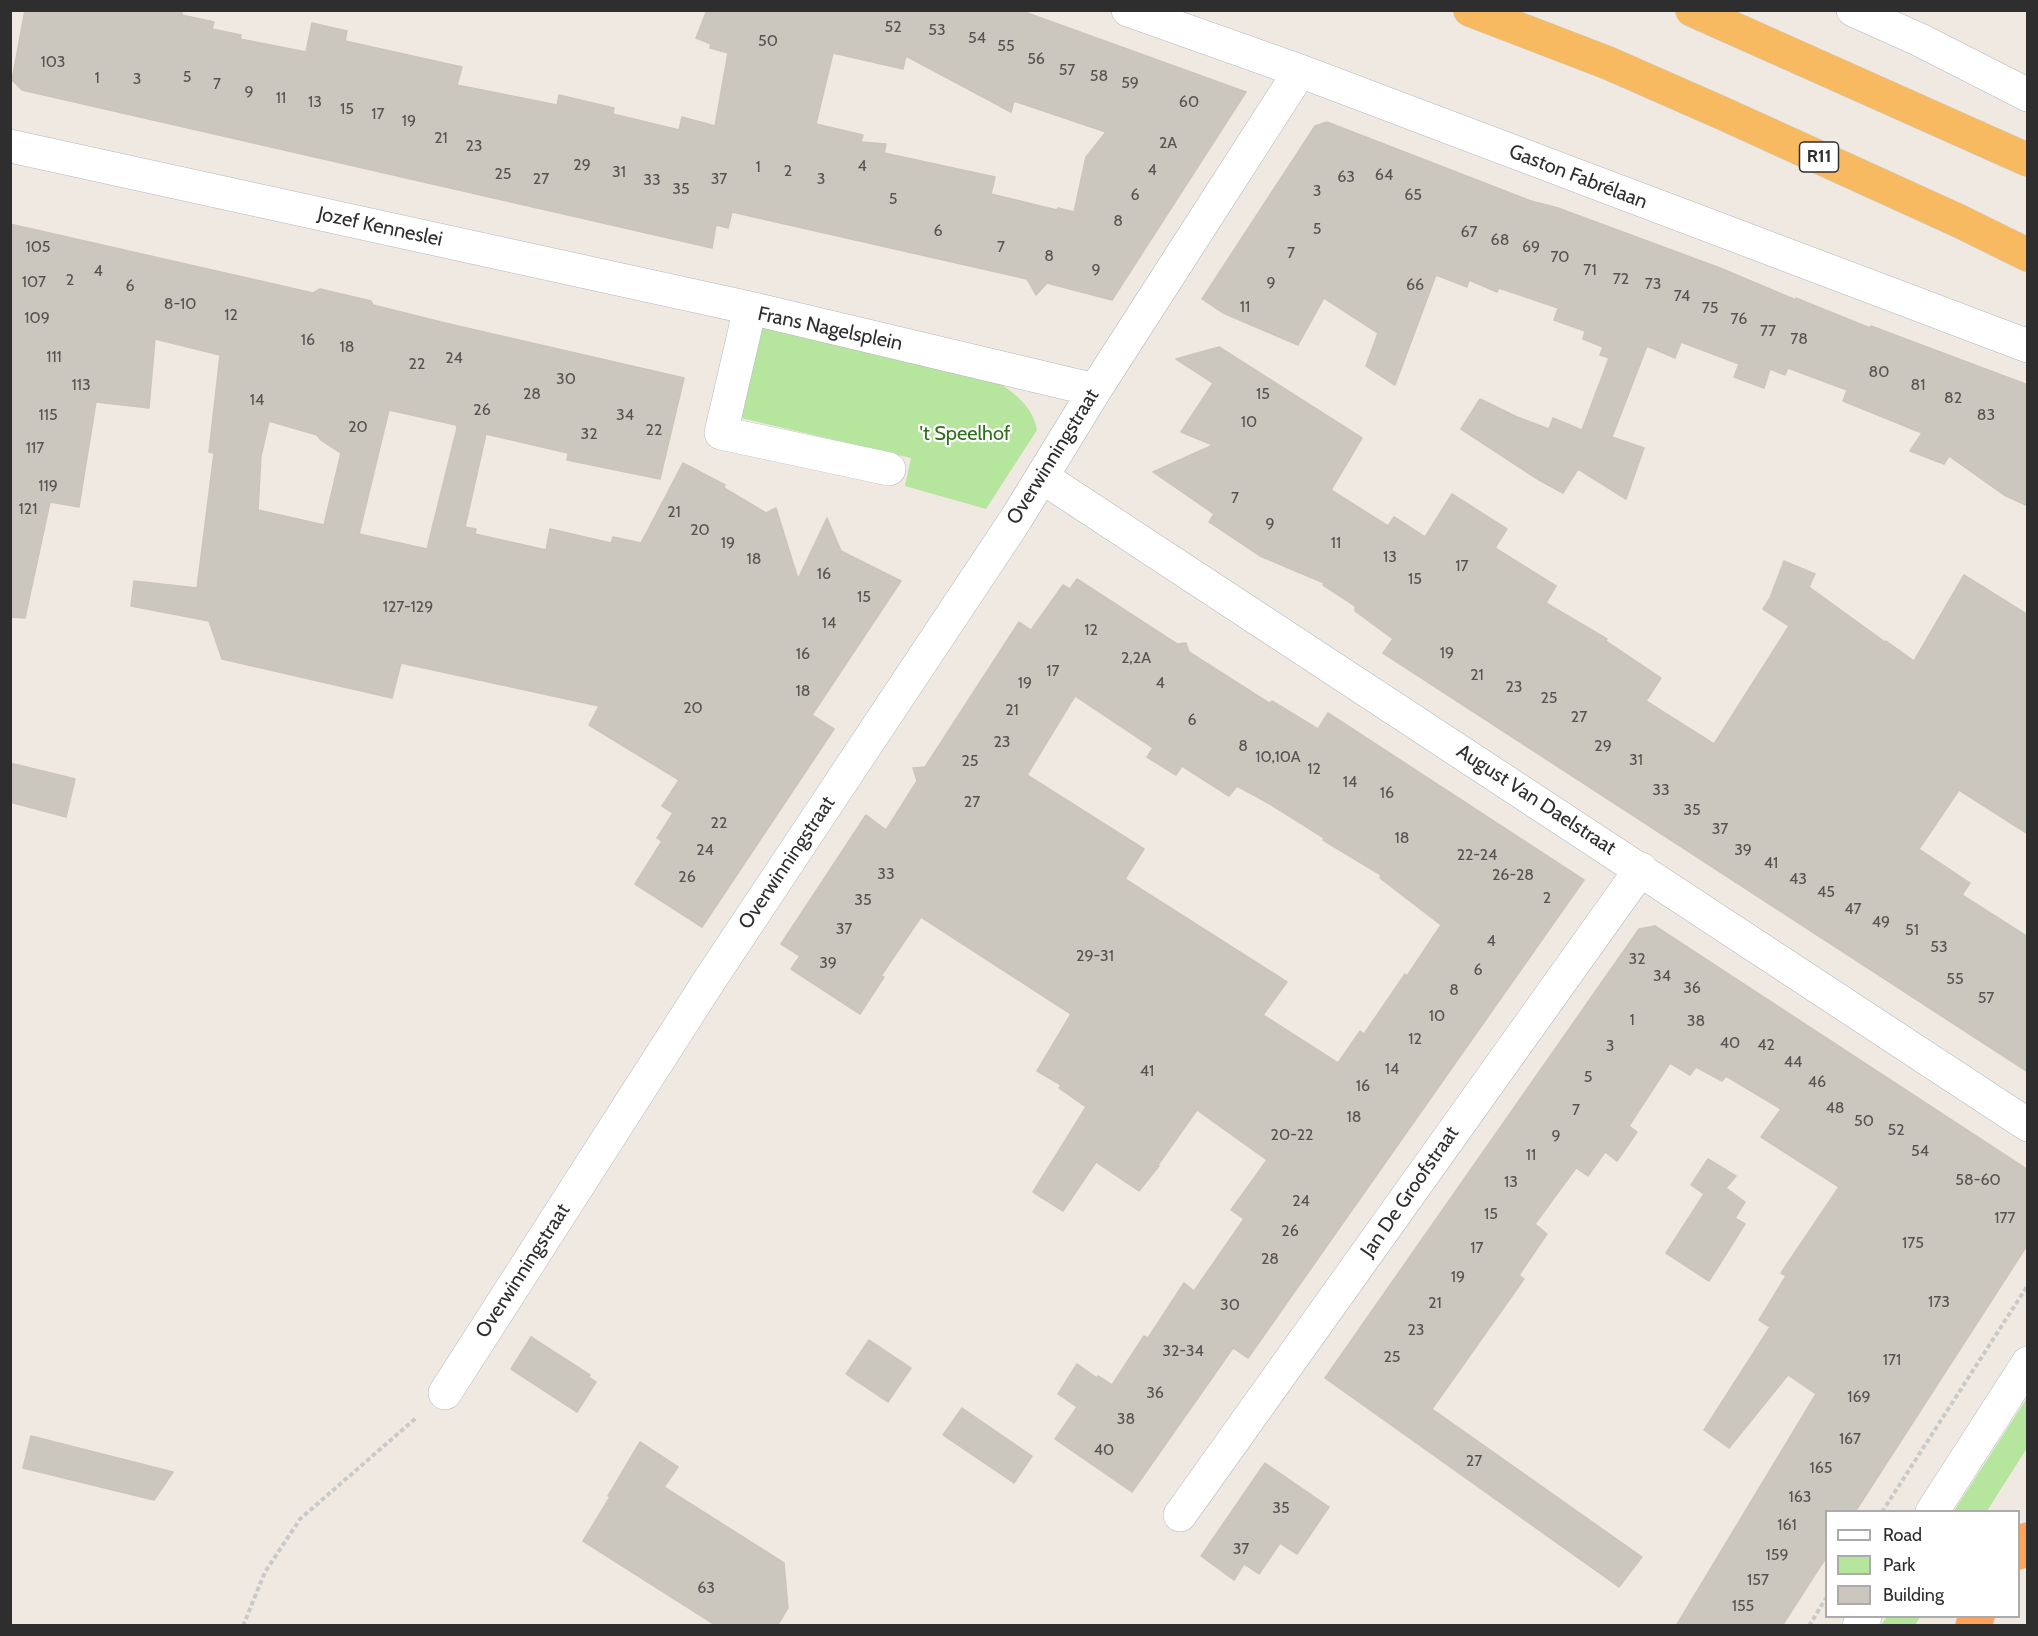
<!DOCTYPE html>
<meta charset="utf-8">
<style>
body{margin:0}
#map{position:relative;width:2038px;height:1636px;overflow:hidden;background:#efe9e1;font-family:Cabin,sans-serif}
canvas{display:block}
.frame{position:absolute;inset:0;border:12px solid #2e2e2e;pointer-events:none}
.legend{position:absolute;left:1825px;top:1510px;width:195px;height:108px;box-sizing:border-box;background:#fff;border:2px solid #ababab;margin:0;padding:8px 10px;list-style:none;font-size:18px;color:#2e2e2e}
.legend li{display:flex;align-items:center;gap:12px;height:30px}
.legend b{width:30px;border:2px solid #ababab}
</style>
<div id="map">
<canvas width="2038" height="1636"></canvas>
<div class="frame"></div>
<ul class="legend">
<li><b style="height:8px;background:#fff"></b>Road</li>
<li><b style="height:16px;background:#b6e59e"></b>Park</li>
<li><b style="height:16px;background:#cbc7bf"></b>Building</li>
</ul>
</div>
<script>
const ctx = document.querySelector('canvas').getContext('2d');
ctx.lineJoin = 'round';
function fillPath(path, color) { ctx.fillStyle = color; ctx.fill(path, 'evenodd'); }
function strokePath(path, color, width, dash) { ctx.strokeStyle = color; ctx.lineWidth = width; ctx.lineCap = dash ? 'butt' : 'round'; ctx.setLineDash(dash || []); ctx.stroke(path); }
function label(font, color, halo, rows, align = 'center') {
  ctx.font = font + ' Cabin,sans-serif'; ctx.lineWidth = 4.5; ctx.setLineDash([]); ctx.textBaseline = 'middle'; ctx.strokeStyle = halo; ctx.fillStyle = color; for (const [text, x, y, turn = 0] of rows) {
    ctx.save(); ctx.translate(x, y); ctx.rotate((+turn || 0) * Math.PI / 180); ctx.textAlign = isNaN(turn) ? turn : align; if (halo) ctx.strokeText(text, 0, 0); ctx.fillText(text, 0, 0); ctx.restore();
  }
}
const green = new Path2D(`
 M761,325L995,380C1014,393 1033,406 1037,430L986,509L905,486L911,458L741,418Z
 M2027,1398V1448L1987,1511H1954Z
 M1887,1617V1616L1920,1617L1915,1625H1881Z`);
const building = new Path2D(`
 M25,10H182V15L214,22L212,29L241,35L240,39L306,52L312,23L347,31L345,41L462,67L457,85L557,105L559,95L614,108L613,114L679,130L682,117L715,126L728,53L710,48L711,44L696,38L707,10H1019L1246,92L1112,300L1047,283L1036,295L1027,279L732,212L728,228L716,225L712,248L22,90L12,80ZM833,53L903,69L906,56L1011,112L1014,101L1106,132L1086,157L1074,212L1058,208L1057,210L991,194L995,177L884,153L886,144L861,142L863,135L816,124Z
 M1327,122L1531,201L1558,208L1720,268L1796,300V298L1870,328L1871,326L2028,385V506L2004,495L1949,456L1944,464L1910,451L1922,433L1843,401L1847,390L1788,368L1785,375L1770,369L1764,388L1734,377L1739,364L1681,342L1675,358L1647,346L1612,437L1644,448L1626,499L1578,469L1563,493L1539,480L1461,429L1480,399L1517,417L1549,429L1553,418L1582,430L1609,358L1600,355L1603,347L1583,339L1585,331L1554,320L1558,308L1499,288L1497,292L1469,280L1467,287L1436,275L1395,385L1366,366L1378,333L1324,298L1298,345L1223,313L1202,299L1315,126Z
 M10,224L313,293L320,289L371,301L373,305L445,323L684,378L660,479L567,460L568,453L486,434L465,527L476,529L475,534L546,550L550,529L611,543L613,537L641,543L683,463L725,485L724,488L766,513L776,508L798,579L827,518L841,551L901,581L812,715L834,729L702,927L635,884L662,841L657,838L673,813L662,806L679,780L589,725L599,706L401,663L392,698L222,659L209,621L131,606L134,581L197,588L214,453L209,452L220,355L155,339L149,408L96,402L79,507L50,502L25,618L10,617ZM389,410L456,425L457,428L427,549L359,534ZM269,421L317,435L321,440L341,453L324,525L258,510L261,456Z
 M1219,347L1362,438L1331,490L1388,526L1394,517L1425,537L1452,494L1507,529L1495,548L1556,586L1546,603L1607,639L1606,641L1661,678L1646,701L1714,744L1789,626L1763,609L1770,598L1784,561L1815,574L1809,587L1885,642L1886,641L1914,661L1964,575L2028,615V834L1959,790L1919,849L1970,883L1962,895L2028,937V1072L1383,653L1393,639L1355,611V606L1323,585L1324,583L1260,556L1209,522L1214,514L1153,472L1213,445L1181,432L1213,383L1176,359Z
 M1077,579L1177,644L1186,643L1189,652L1269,703L1272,701L1318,729L1328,713L1584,880L1248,1358L1233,1348L1132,1492L1055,1439L1077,1407L1058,1394L1077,1364L1097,1378L1098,1376L1112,1385L1144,1336L1148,1338L1184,1283L1194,1291L1244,1219L1231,1210L1267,1160L1197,1110L1158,1165L1159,1166L1139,1191L1096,1162L1063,1211L1033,1192L1086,1107L1059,1088L1061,1085L1037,1071L1071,1014L921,917L881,976L884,977L860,1014L791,969L800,956L781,944L866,815L886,830L917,781L913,768L925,767L1019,622L1031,630L1063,585L1070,589ZM1075,696L1153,748L1147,757L1176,775L1182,766L1229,796L1237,786L1270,804L1324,838L1323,840L1381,875L1380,878L1441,925L1407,976L1405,974L1364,1034L1360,1031L1338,1063L1263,1015L1287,982L1125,879L1144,849L1027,775Z
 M10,763L75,779L66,817L10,802Z
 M1655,926L2028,1170V1244L1855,1512H1827V1556L1782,1626H1676L1816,1394L1788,1375L1729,1448L1704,1430L1770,1327L1759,1320L1786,1276L1781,1273L1839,1187L1761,1137L1781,1109L1726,1076L1722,1081L1696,1067L1690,1075L1670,1063L1629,1126L1637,1132L1617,1161L1605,1152L1588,1176L1576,1168L1535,1224L1547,1234L1519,1275L1524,1279L1432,1409L1642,1557L1619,1587L1325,1378L1639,929Z
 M1708,1159L1736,1176L1726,1188L1745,1202L1735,1218L1745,1224L1709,1281L1666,1253L1704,1194L1691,1185Z
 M531,1337L590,1375L588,1377L596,1382L577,1412L511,1369Z
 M869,1340L911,1368L888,1402L846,1374Z
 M962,1408L1032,1456L1014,1483L943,1435Z
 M31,1436L173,1472L154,1500L23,1468Z
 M640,1442L678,1467L664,1487L784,1563L788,1608L777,1626H717L583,1541L610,1497L608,1496Z
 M1265,1463L1329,1507L1297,1554L1280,1543L1259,1574L1244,1564L1234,1580L1201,1556Z`);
const path = new Path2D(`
 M1882,1512L2028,1285
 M243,1626L265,1572L300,1519L416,1418
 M1809,1626L1826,1598`);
const minor = new Path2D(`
 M1128,10L1300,71L2028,346
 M1853,10L1920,40L2028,95
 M10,146L750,308L1095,390
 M750,308L721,433L889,469
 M1042,477L2028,1125
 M445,1393L709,981L1016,519L1095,390L1300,71
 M1180,1515L1641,869`);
const secondary = new Path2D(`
 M1932,1512L2028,1363
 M1859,1626L1865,1616`);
const trunk = new Path2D(`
 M1470,10L1608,63L1724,114L1959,221L2028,255
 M1692,10L2028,160`);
const motorway = new Path2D(`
 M2018,1553L2028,1539
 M1972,1626L1978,1616`);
const numberNames = [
 ["52",893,27],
 ["53",937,30],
 ["54",977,38],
 ["50",768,41],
 ["55",1006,46],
 ["56",1036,59],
 ["103",53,62],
 ["57",1067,70],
 ["58",1099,76],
 ["5",187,77],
 ["1",97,78],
 ["3",137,79],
 ["59",1130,83],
 ["7",217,84],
 ["9",249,92],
 ["11",281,98],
 ["13",315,102],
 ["60",1189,102],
 ["15",347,109],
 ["17",378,114],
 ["19",409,121],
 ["21",441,138],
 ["2A",1168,143],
 ["23",474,146],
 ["29",582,165],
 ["4",862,166],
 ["1",758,167],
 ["4",1152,170],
 ["2",788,171],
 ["31",619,172],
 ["25",503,174],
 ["64",1384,175],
 ["63",1346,177],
 ["27",541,179],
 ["37",719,179],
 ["3",821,179],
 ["33",652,180],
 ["35",681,189],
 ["3",1317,191],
 ["6",1135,195],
 ["65",1413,195],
 ["5",893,199],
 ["8",1118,221],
 ["5",1317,229],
 ["6",938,231],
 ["67",1469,232],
 ["68",1500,240],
 ["105",38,247],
 ["7",1001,247],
 ["69",1531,247],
 ["7",1291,253],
 ["8",1049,256],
 ["70",1560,257],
 ["9",1096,270],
 ["71",1590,270],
 ["4",98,271],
 ["72",1621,279],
 ["2",70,280],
 ["107",34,282],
 ["9",1271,283],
 ["73",1653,284],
 ["66",1415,285],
 ["6",130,286],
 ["74",1682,296],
 ["8-10",180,304],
 ["11",1245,307],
 ["75",1710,308],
 ["12",231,315],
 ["109",37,318],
 ["76",1739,319],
 ["77",1768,331],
 ["78",1799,339],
 ["16",308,340],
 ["18",347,347],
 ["111",54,357],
 ["24",454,358],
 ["22",417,364],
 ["80",1879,372],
 ["30",566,379],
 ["113",81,385],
 ["81",1918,385],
 ["28",532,394],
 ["15",1263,394],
 ["82",1953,398],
 ["14",257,400],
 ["26",482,410],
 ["115",48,415],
 ["34",625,415],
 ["83",1986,415],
 ["10",1249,422],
 ["20",358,427],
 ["22",654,430],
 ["32",589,434],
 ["117",35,448],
 ["119",48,486],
 ["7",1235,498],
 ["121",28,509],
 ["21",674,512],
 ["9",1270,524],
 ["20",700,530],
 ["19",728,543],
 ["11",1336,543],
 ["13",1390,557],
 ["18",754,559],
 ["17",1462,566],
 ["16",824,574],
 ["15",1415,579],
 ["15",864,597],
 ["127-129",408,607],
 ["14",829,623],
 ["12",1091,630],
 ["19",1447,653],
 ["16",803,654],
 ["2,2A",1136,658],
 ["17",1053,671],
 ["21",1477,675],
 ["19",1025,683],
 ["4",1160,683],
 ["23",1514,687],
 ["18",803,691],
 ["25",1549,698],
 ["20",693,708],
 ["21",1012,710],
 ["27",1579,717],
 ["6",1192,720],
 ["23",1002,742],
 ["8",1243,746],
 ["29",1603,746],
 ["10,10A",1278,757],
 ["31",1636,760],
 ["25",970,761],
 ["12",1314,769],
 ["14",1350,782],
 ["33",1661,790],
 ["16",1387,793],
 ["27",972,802],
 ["35",1692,810],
 ["22",719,823],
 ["37",1720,829],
 ["18",1402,838],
 ["24",705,850],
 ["39",1743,850],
 ["22-24",1477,855],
 ["41",1771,863],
 ["33",886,874],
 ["26-28",1513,875],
 ["26",687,877],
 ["43",1798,879],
 ["45",1826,892],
 ["2",1547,898],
 ["35",863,900],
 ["47",1853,909],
 ["49",1881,922],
 ["37",844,929],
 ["51",1912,930],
 ["4",1491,941],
 ["53",1939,947],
 ["29-31",1095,956],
 ["32",1637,959],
 ["39",828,963],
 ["6",1478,970],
 ["34",1662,976],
 ["55",1955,979],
 ["36",1692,988],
 ["8",1454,990],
 ["57",1986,998],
 ["10",1437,1016],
 ["1",1632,1020],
 ["38",1696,1021],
 ["12",1415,1039],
 ["40",1730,1043],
 ["42",1766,1045],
 ["3",1610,1046],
 ["44",1793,1062],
 ["14",1392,1069],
 ["41",1147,1071],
 ["5",1588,1077],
 ["46",1817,1082],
 ["16",1363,1086],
 ["48",1835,1108],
 ["7",1576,1110],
 ["18",1354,1117],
 ["50",1864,1121],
 ["52",1896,1130],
 ["20-22",1292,1135],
 ["9",1556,1136],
 ["54",1920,1151],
 ["11",1531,1155],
 ["58-60",1978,1180],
 ["13",1511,1182],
 ["24",1301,1201],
 ["15",1491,1214],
 ["177",2005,1218],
 ["26",1290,1231],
 ["175",1913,1243],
 ["17",1477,1248],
 ["28",1270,1259],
 ["19",1458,1277],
 ["173",1939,1302],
 ["21",1435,1303],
 ["30",1230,1305],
 ["23",1416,1330],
 ["32-34",1183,1351],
 ["25",1392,1357],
 ["171",1892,1360],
 ["36",1155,1393],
 ["169",1859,1397],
 ["38",1126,1419],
 ["167",1850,1439],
 ["40",1104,1450],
 ["27",1474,1461],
 ["165",1821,1468],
 ["163",1800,1497],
 ["35",1281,1508],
 ["161",1787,1525],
 ["37",1241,1549],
 ["159",1777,1555],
 ["157",1758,1580],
 ["63",706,1588],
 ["155",1743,1606]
];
const shields = [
 [1819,157,39]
];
const shieldNames = [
 ["R11",1819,157]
];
const streetNames = [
 ["Gaston Fabrélaan",1578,177,21],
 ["Jozef Kenneslei",380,227,12],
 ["Frans Nagelsplein",830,329,12],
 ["Overwinningstraat",1053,457,-58],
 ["August Van Daelstraat",1536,800,33],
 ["Overwinningstraat",787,863,-56],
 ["Jan De Groofstraat",1410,1192,-55],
 ["Overwinningstraat",523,1271,-57]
];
const parkNames = [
 ["'t Speelhof",965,434]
];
fillPath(green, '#b6e59e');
fillPath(building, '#cbc7bf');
strokePath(building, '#cbc5ba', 1.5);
strokePath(minor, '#b4b7c1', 34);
strokePath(secondary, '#b4b7c1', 34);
strokePath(trunk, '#c9c9c9', 34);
strokePath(motorway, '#c9c9c9', 34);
strokePath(path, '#c9c9c9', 4, [4.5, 3]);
strokePath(minor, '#fff', 33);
strokePath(secondary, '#fff', 33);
strokePath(trunk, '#f8ba60', 33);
strokePath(motorway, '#ffa35c', 33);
label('16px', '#555452', null, numberNames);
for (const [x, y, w] of shields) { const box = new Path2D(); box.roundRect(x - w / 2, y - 15, w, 30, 4.5); ctx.fillStyle = '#fff'; ctx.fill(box); strokePath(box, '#2e2e2e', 1.5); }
label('bold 18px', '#2e2e2e', null, shieldNames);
label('20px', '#2e2e2e', '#fff', streetNames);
label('20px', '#2c6e1b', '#fff', parkNames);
</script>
